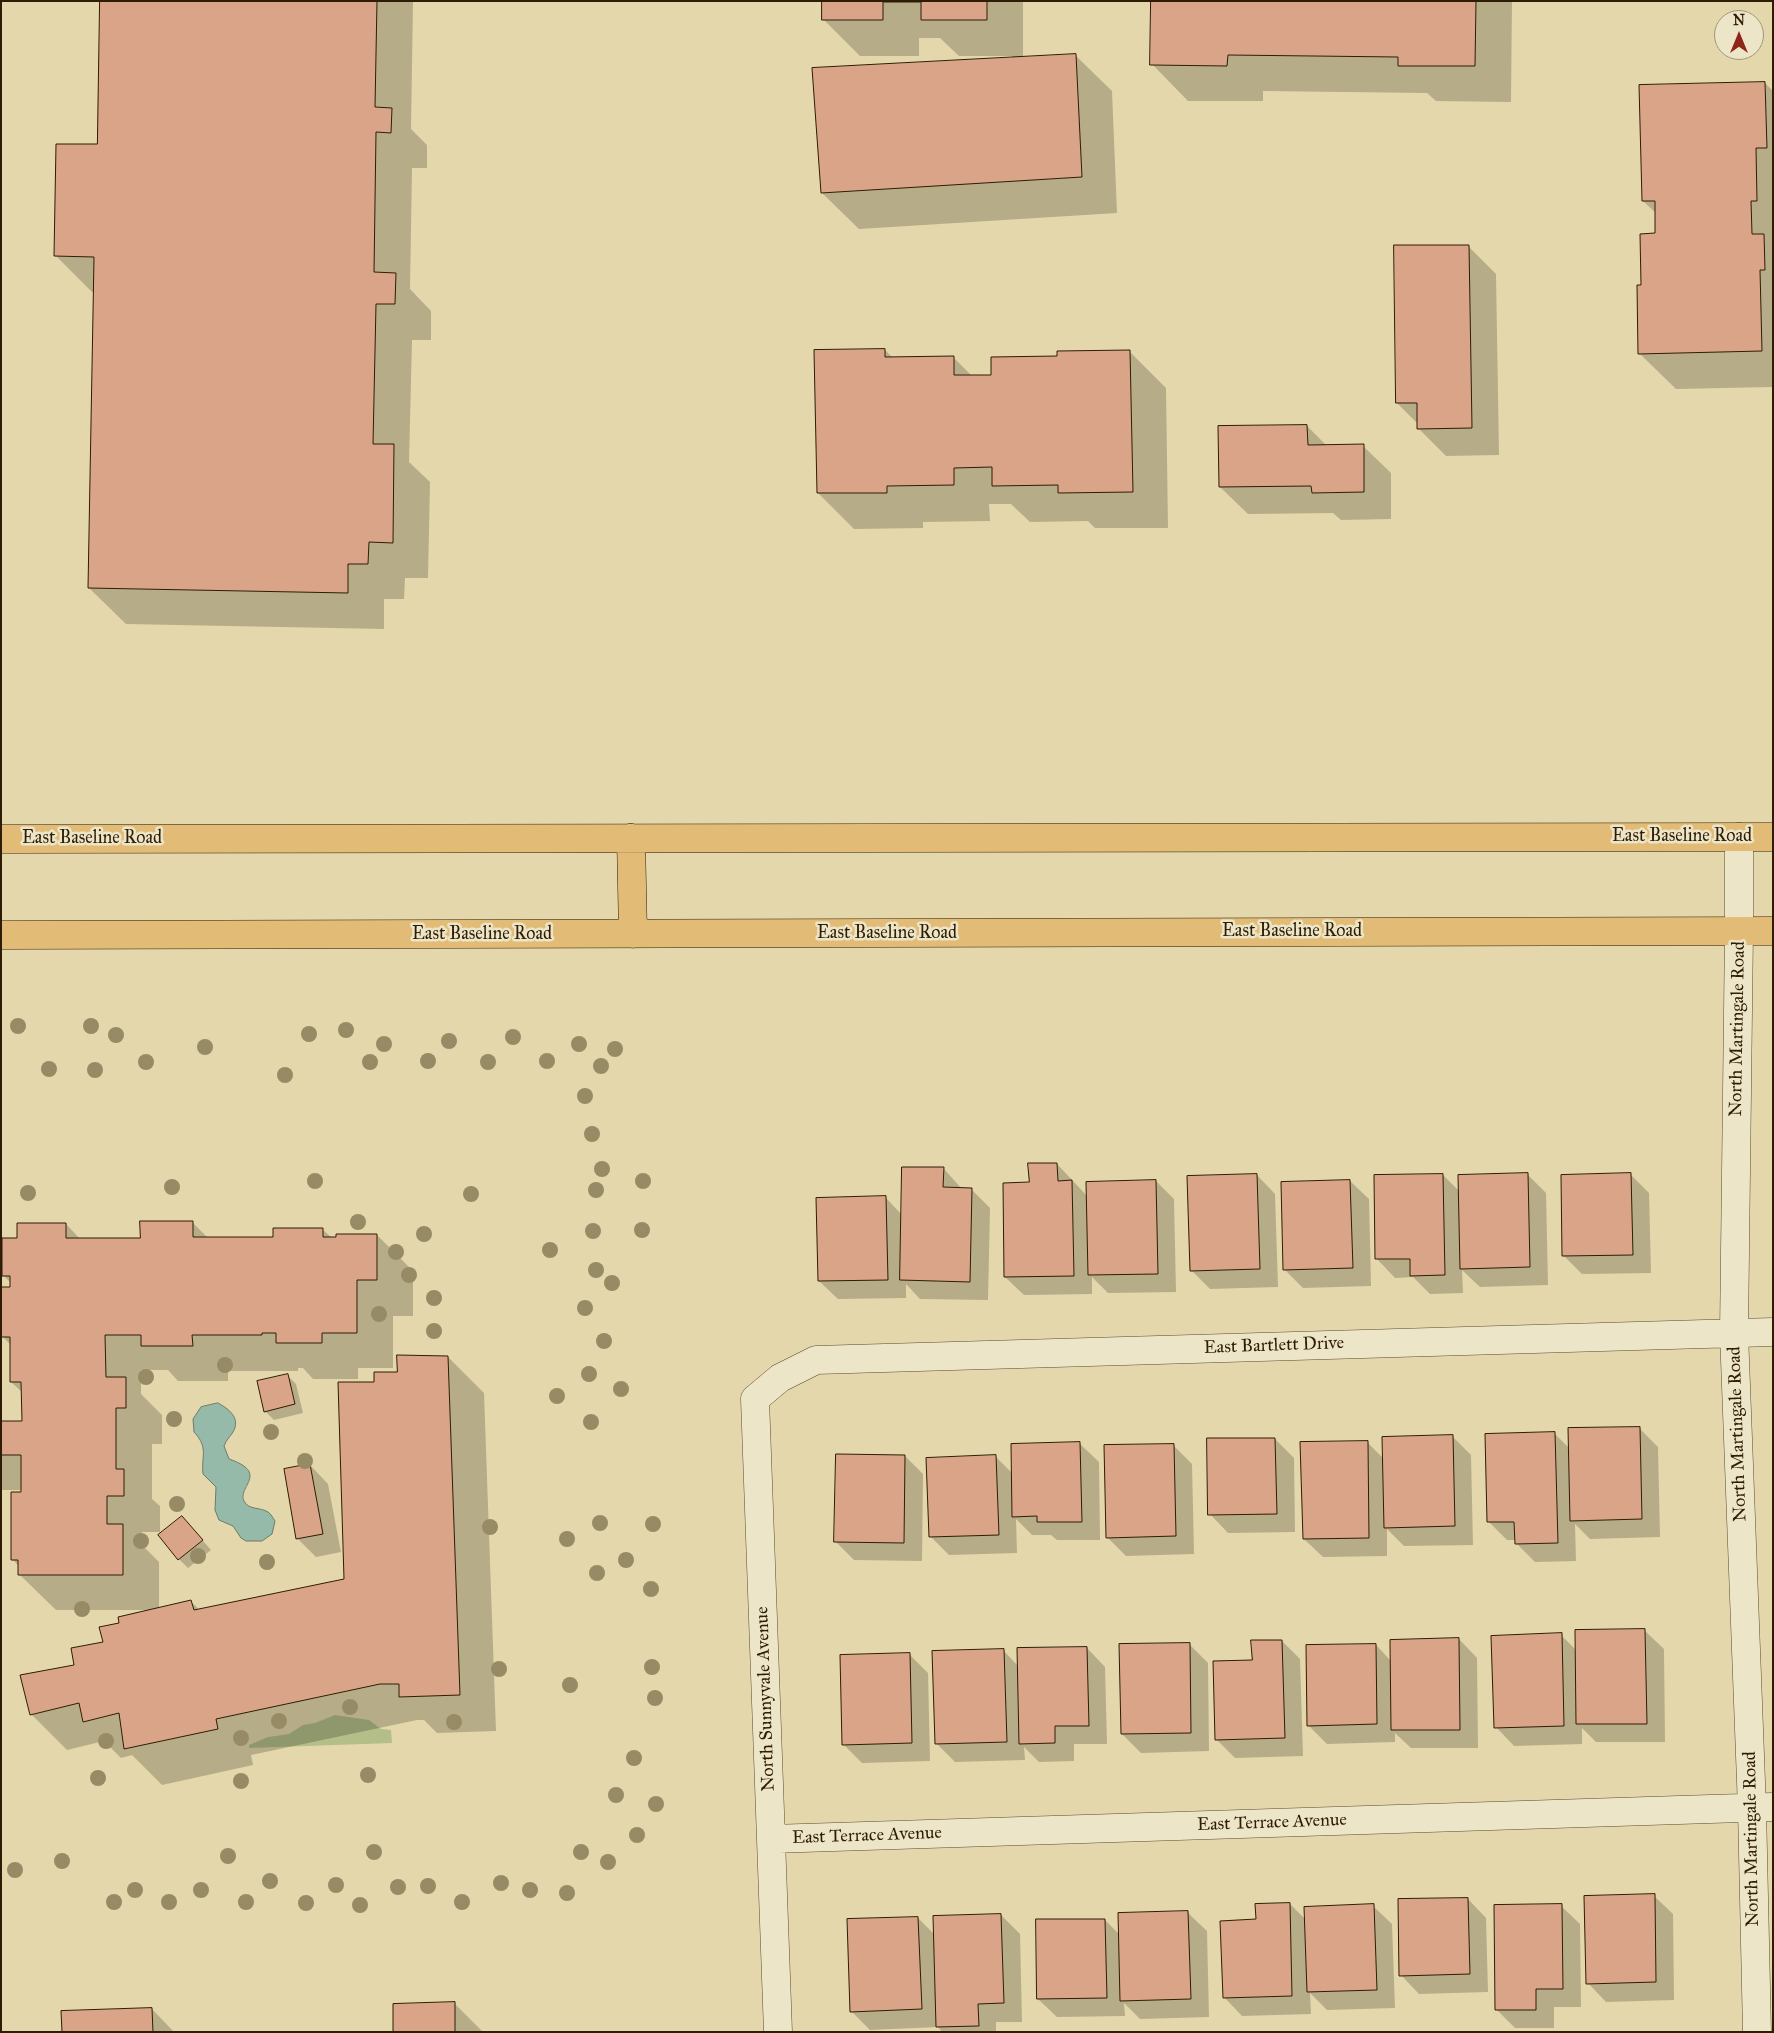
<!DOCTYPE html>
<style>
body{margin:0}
#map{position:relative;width:1774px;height:2033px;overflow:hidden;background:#e4d7ab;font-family:"IM FELL Great Primer",serif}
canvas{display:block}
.frame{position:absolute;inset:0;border:2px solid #2e1c04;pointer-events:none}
.north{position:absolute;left:1714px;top:10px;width:50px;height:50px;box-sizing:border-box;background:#ede5c8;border:1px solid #a1957a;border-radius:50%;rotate:0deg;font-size:14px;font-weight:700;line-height:20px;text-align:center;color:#2e1c04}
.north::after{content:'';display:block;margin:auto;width:18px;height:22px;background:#8f2418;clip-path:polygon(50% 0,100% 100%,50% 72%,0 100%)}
</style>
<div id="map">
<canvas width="1774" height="2033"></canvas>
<div class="frame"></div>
<div class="north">N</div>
</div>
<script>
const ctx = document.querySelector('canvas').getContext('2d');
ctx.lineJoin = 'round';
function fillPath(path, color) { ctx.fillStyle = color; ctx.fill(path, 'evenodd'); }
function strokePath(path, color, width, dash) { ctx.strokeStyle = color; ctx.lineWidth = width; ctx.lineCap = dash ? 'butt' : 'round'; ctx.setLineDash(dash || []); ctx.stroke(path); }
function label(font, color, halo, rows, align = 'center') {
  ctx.font = font + ' "IM FELL Great Primer",serif'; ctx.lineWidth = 5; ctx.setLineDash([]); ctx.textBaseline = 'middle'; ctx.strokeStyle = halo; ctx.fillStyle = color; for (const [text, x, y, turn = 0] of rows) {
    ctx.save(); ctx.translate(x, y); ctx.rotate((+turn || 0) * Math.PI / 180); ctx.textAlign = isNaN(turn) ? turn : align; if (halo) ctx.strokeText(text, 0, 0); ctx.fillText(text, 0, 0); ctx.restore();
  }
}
const green = new Path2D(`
 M335,1715L369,1720L381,1729L391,1730L392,1743L249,1748V1745L268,1737L289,1734L303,1725L315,1723Z`);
const water = new Path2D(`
 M218,1403C229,1409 241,1418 233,1432C230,1437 226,1440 224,1446L229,1459C270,1473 237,1487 244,1501C248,1510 260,1507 268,1512C271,1514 273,1518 275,1521L272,1534L262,1541H246L241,1538L233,1526L219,1520L215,1510L216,1487L203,1474C201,1456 209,1448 194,1432L193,1419L201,1407Z`);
const shadow = new Path2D(`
 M101,1H413L411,129L427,145V168H412L410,289L431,311V340H412L409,462L430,482L428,578H405L404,599H384V629L126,624L89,588L94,292H92L56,256L98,146Z
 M824,1H1023V58L1075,55L1112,91L1117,213L859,229L822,193L1012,58V56H959L940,38H919V56H860L824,20Z
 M1152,1H1512L1511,102L1436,101L1427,93L1263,91V101H1188L1152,64Z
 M1765,83L1773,91V387L1676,389L1639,353L1643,286L1656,234V213L1643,201Z
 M1468,246L1496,274L1499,455L1446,456L1418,428V424L1397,403Z
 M885,350L893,358L953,357L972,376H992L1058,358L1130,352L1166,388L1168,528H1095L1088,521L1030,522L1011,504H989L990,521L923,522V528L854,529L818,493Z
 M1307,426L1327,446H1363L1391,473V519L1341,520L1333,513L1248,514L1220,487Z
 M1057,1164L1088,1197L1156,1181L1174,1199L1176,1292L1108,1293L1092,1277V1294L1024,1295L1005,1277L1030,1183Z
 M944,1169L962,1189H971L990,1208L988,1300L920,1299L906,1284V1298L838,1299L819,1281L886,1198L902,1215Z
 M1630,1174L1649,1193L1651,1273L1582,1274L1564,1256Z
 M1257,1175L1275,1194L1278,1287L1210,1289L1191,1270Z
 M1443,1175L1460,1192L1528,1175L1546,1193L1548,1285L1480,1287L1462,1270L1463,1293L1430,1294L1413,1277L1395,1278L1377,1259Z
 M1350,1181L1369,1199L1371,1286L1303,1288L1284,1269Z
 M192,1222L208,1238H275L323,1230L332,1238L377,1235L413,1271V1316H393V1368H358V1379H313L303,1368H298V1371H228V1381H178L168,1370H141V1394L162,1415V1444H152V1499L160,1506V1532H142V1545L159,1562V1609L191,1602L200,1610L345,1580L376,1383L398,1373L448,1357L484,1393L496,1731L437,1733L424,1720H417L251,1755L253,1765L162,1785L132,1755L121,1758L104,1741L67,1750L31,1714L76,1666L104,1643L120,1624L148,1610H56L19,1574V1566L12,1559L23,1490H1V1422H23V1393L11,1382V1345L2,1336L11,1288V1283L3,1275L18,1239L66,1224L81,1240H142Z
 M287,1375L296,1384L303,1413L274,1420L265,1411Z
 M1639,1428L1658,1447L1660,1537L1590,1539L1575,1524L1576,1561L1535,1562L1517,1544L1516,1540H1507L1489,1522L1554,1433L1570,1449Z
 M1452,1436L1471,1455L1473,1545L1404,1546L1387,1529V1556L1323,1557L1304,1539L1367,1442L1384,1459Z
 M1275,1439L1294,1458L1295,1532L1228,1533L1210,1514Z
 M1080,1444L1099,1462L1100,1540H1057L1051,1535H1032L1016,1519L1017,1553L949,1555L930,1536L996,1457L1012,1473Z
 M1173,1445L1192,1464L1194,1554L1126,1556L1107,1537Z
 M905,1456L923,1474L922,1561L854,1560L836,1542Z
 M310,1465L328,1484L341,1552L316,1557L297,1538Z
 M182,1517L211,1550L188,1568L179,1559Z
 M1645,1631L1664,1649L1665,1742H1596L1582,1728V1744L1514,1746L1496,1727L1561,1635L1576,1650Z
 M1459,1639L1477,1658L1478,1748H1411L1395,1733V1742L1327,1744L1308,1725L1376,1645L1391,1661Z
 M1282,1641L1300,1659L1303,1756L1235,1758L1216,1739Z
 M1189,1644L1208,1663L1209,1751L1141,1753L1122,1734Z
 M1087,1648L1105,1667L1107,1744H1074V1761L1039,1762L1024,1747L1025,1760L955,1762L936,1743L1003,1650L1018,1666Z
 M909,1654L928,1673L930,1761L862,1763L843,1744Z
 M1654,1896L1673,1914L1674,2000L1606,2002L1588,1983Z
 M1468,1899L1486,1918L1488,1992L1419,1994L1401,1975Z
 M1290,1904L1306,1920L1373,1906L1392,1924L1395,2008L1327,2010L1310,1993L1311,2014L1242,2016L1224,1997L1257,1921Z
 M1561,1906L1580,1924L1581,2007H1554V2028H1515L1497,2010Z
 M1188,1913L1207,1931L1209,2017L1140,2019L1124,2003L1125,2016L1057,2017L1038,1999L1105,1920L1120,1935Z
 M1001,1915L1020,1934L1022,2022H996V2032H942L938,2027L870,2030L851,2011L918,1918L934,1934Z
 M454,2003L483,2032H395Z
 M152,2009L174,2032H63Z`);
const building = new Path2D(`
 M100,1H377L375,107L392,108L391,133L376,132L374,272L396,273L395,304H376L373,444H394L393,543L369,542L368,564H348V593L88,588L94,257L54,256L56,144H97Z
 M822,1H987V20H921V2H883V20H822Z
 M1151,1H1476L1475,66H1398V57L1228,55L1227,66L1150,65Z
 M1076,54L1082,177L821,193L812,68Z
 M1765,82L1767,148H1756L1757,201H1751L1752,234H1764L1765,270H1760L1762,351L1638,354L1637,285H1641L1640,234L1655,233V201H1642L1639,85Z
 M1394,245H1469L1472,428L1417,429V403H1396Z
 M885,349V357L954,356V375H991V357L1057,356V351L1130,350L1133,492L1058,493V485L992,486V467L954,468V485L887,486V493H817L814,350Z
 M1307,425L1308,445L1364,444V492L1312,493L1311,486L1219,487L1218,426Z
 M1028,1163H1057L1058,1181L1072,1180L1074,1276L1004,1277L1003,1183L1029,1182Z
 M902,1167H944L943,1187L972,1188L970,1282L900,1280Z
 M1528,1173L1530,1267L1460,1269L1458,1175Z
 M1631,1173L1633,1255L1562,1256L1561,1175Z
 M1257,1174L1260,1269L1190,1271L1187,1176Z
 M1443,1174L1445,1275L1410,1276V1259H1375L1374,1175Z
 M1156,1180L1158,1274L1088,1275L1086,1182Z
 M1350,1180L1353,1268L1283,1270L1281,1182Z
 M886,1196L888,1280L818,1281L816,1198Z
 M140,1221H193V1237H273V1228H323V1237H336V1234H377V1280H357V1333H322V1343H276V1333H262V1335H192L193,1346H141V1335H105L106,1377H126V1408H116V1469H124V1496H107V1524H123V1575H18V1560H11V1492H21V1455H1V1421H22L21,1382H10V1337H1V1287H10V1276H2V1238H17V1223H66V1238H140Z
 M397,1355L448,1356L460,1695L399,1697V1684H380L216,1719L218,1729L124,1749L119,1713L83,1722L79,1703L30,1715L20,1675L74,1665L71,1648L103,1642L99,1627L119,1623L118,1617L191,1600L194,1610L344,1579L338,1382H374V1372H397Z
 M288,1374L295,1404L264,1412L257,1381Z
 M1640,1427L1642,1519L1570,1521L1568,1428Z
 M1555,1432L1558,1543L1515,1544L1514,1522H1487L1485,1434Z
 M1453,1435L1455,1526L1384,1528L1382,1437Z
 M1207,1438H1275L1277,1514L1208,1515Z
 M1368,1441L1369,1538L1303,1539L1300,1442Z
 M1080,1442L1082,1522H1037V1516L1012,1517L1011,1444Z
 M1174,1444L1176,1536L1106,1538L1104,1445Z
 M836,1454L905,1455L904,1543L834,1542Z
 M996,1455L999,1535L929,1537L926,1458Z
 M310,1464L323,1534L296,1539L284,1469Z
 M182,1516L203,1540L178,1560L158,1535Z
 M1645,1629L1647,1724H1576L1575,1630Z
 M1562,1633L1564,1726L1494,1728L1491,1636Z
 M1459,1638L1460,1730H1391L1390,1640Z
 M1251,1640H1282L1285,1738L1215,1740L1213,1661L1252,1660Z
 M1190,1643L1191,1733L1121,1734L1119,1644Z
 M1376,1644L1377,1724L1307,1726L1306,1645Z
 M1087,1647L1089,1726H1055V1743L1019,1744L1017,1648Z
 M1004,1649L1007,1742L935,1744L932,1651Z
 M910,1653L912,1743L842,1745L840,1655Z
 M1655,1894L1656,1982L1586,1984L1584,1896Z
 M1468,1898L1470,1974L1399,1976L1398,1899Z
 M1290,1903L1292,1996L1223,1998L1220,1921L1256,1919L1255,1904Z
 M1374,1904L1377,1990L1307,1992L1304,1907Z
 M1562,1904L1563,1989H1536V2010H1495L1494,1905Z
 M1188,1911L1191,1999L1120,2001L1118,1913Z
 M1001,1914L1004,2003L978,2004L979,2026L936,2027L933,1916Z
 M918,1917L922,2009L850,2012L847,1919Z
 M1036,1919H1105L1107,1998L1037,1999Z
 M455,2002V2032H393V2004Z
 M152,2008L153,2032H62L61,2011Z`);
const minor = new Path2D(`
 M1739,837V931L1734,1333L1752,1808L1757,2032
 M771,1839L1773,1807
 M778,2032L755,1399L780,1378L816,1360L1773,1332`);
const major = new Path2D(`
 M631,838L633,934
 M1,839L1773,837
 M1,935L1773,931`);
const trees = [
 [18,1026],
 [91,1026],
 [346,1030],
 [309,1034],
 [116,1035],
 [513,1037],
 [449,1041],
 [384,1044],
 [579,1044],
 [205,1047],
 [615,1049],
 [428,1061],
 [547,1061],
 [146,1062],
 [370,1062],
 [488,1062],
 [601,1066],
 [49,1069],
 [95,1070],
 [285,1075],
 [585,1096],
 [592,1134],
 [602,1169],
 [315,1181],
 [643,1181],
 [172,1187],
 [596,1190],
 [28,1193],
 [471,1194],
 [358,1222],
 [642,1230],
 [593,1231],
 [424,1234],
 [550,1250],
 [396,1252],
 [596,1270],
 [409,1275],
 [612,1283],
 [434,1298],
 [585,1308],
 [379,1314],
 [434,1331],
 [604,1341],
 [225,1365],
 [589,1374],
 [146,1377],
 [621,1389],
 [557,1396],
 [174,1419],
 [591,1422],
 [271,1432],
 [305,1461],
 [177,1504],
 [600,1523],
 [653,1524],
 [490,1527],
 [567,1539],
 [141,1541],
 [198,1556],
 [626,1560],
 [267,1562],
 [597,1573],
 [651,1589],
 [82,1609],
 [652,1667],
 [499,1669],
 [570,1685],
 [655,1698],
 [350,1707],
 [279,1721],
 [454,1722],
 [241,1738],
 [106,1741],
 [634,1758],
 [368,1775],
 [98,1778],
 [241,1781],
 [616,1795],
 [656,1804],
 [637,1835],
 [374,1852],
 [581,1852],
 [228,1856],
 [62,1861],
 [608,1862],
 [15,1870],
 [270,1881],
 [501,1883],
 [336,1885],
 [428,1886],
 [398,1887],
 [135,1890],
 [201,1890],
 [530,1890],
 [567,1893],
 [114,1902],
 [169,1902],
 [246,1902],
 [462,1902],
 [306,1903],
 [360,1905]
];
const streetNames = [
 ["East Baseline Road",1682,837],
 ["East Baseline Road",92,839],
 ["East Baseline Road",1292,932],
 ["East Baseline Road",887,934],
 ["East Baseline Road",482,935],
 ["North Martingale Road",1738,1029,-89],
 ["East Bartlett Drive",1274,1346,-2],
 ["North Martingale Road",1738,1434,-92],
 ["North Sunnyvale Avenue",766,1699,-92],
 ["East Terrace Avenue",1272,1823,-2],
 ["East Terrace Avenue",867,1836,-2],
 ["North Martingale Road",1752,1839,-91]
];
fillPath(green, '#b3be89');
fillPath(water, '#95baa9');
strokePath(water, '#6c7b67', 1);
fillPath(shadow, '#0003');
fillPath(building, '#d9a487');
strokePath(building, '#2e1c04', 1);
strokePath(minor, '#5c4b2e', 29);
strokePath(major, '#2e1c04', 29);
strokePath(minor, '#ede5c8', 28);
strokePath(major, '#e2bc76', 28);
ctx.fillStyle = '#968b65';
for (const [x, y] of trees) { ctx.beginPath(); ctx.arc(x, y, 8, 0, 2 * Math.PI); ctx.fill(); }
label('18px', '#2e1c04', '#ede5c8', streetNames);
</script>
